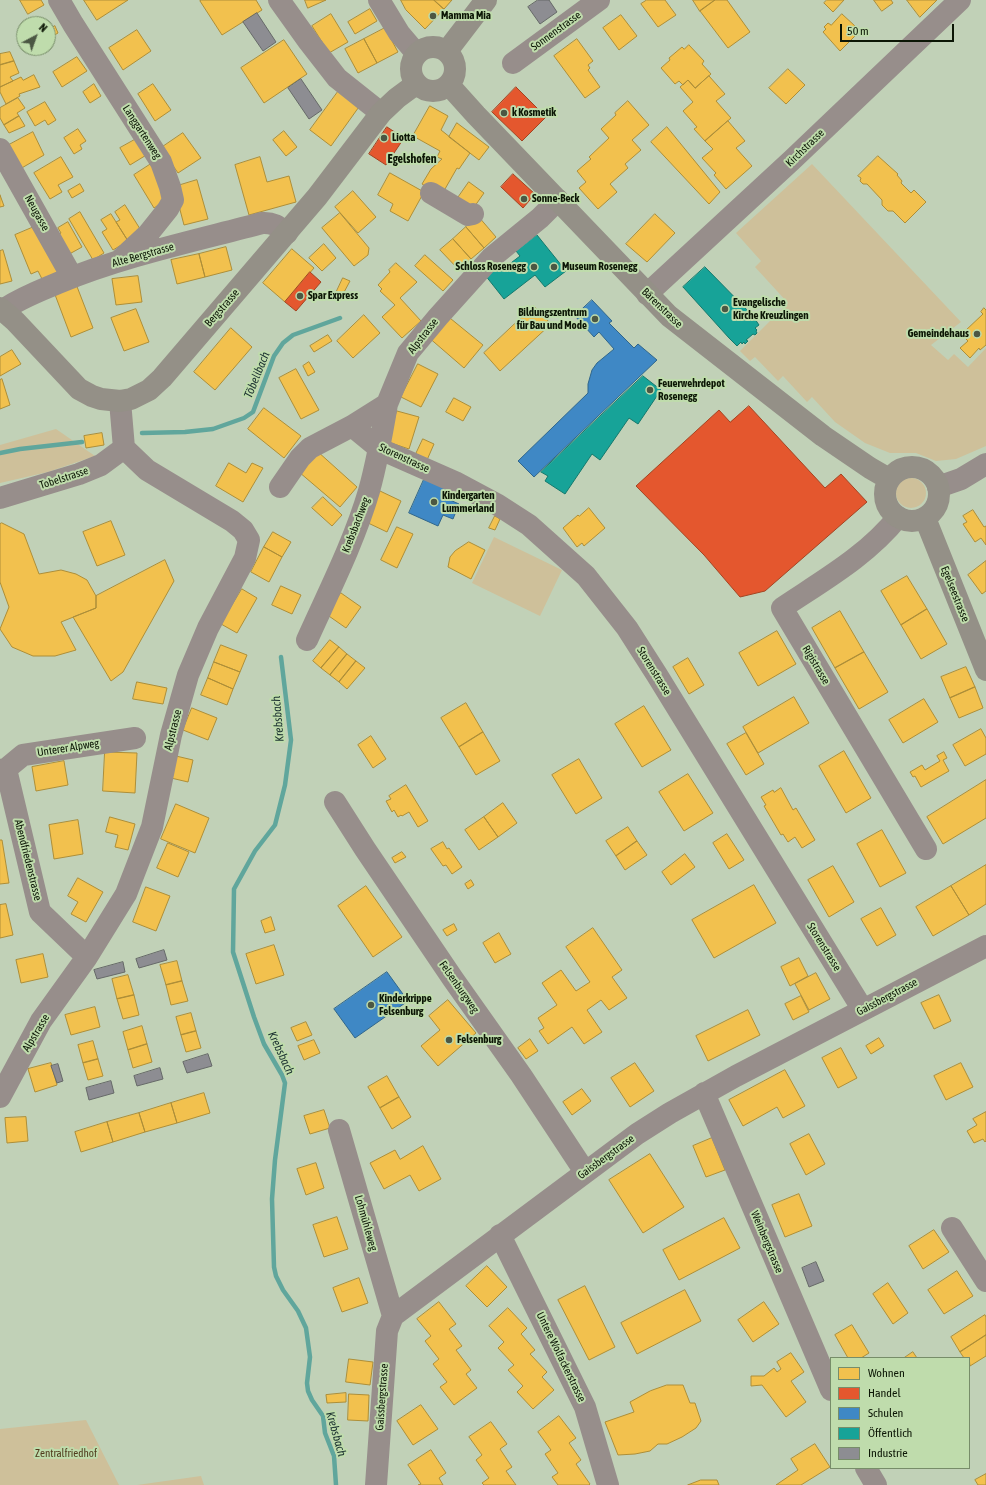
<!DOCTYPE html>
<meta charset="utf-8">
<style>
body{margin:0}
#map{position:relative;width:986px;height:1485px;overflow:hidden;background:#c1d1b7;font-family:"Asap Condensed",sans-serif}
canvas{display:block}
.legend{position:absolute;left:830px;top:1357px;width:140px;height:112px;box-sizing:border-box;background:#bfdcac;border:1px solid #778d69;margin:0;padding:5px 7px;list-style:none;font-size:12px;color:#0c1605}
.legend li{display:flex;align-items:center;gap:8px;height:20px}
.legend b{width:20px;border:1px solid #778d69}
.north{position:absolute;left:16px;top:16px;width:40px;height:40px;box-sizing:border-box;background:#bfdcac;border:1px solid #778d69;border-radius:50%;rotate:41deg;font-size:11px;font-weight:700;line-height:16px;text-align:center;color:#0c1605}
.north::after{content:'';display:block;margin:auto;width:14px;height:18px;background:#4b5743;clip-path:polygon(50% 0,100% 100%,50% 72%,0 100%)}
.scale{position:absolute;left:840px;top:24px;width:114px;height:18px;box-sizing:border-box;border:2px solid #0c1605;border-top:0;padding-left:5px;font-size:12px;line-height:14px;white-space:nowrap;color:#0c1605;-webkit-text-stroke:3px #bfdcac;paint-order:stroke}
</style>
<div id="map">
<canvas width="986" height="1485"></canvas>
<ul class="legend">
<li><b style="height:11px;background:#f2c14e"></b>Wohnen</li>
<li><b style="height:11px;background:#e4572e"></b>Handel</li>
<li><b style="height:11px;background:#3f88c5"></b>Schulen</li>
<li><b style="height:11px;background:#17a398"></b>Öffentlich</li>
<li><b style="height:11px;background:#8d8d92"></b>Industrie</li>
</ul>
<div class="north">N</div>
<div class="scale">50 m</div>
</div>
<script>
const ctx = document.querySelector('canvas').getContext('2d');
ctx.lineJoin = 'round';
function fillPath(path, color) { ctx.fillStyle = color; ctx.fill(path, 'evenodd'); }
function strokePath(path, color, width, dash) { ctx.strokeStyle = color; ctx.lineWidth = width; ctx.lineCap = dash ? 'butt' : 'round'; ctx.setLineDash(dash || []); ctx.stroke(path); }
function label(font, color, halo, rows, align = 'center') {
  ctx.font = font + ' "Asap Condensed",sans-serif'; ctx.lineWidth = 4; ctx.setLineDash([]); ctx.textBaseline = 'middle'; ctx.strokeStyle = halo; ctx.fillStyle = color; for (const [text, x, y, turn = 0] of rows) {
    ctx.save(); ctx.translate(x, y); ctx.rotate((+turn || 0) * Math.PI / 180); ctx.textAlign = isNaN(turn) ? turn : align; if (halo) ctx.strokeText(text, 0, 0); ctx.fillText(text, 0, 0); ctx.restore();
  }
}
const green = new Path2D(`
 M812,164L961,322L931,345L948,360L954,354L968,367L986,348V446L956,459L936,461L916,453H890L865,443L835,422L812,397L807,402L783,376L778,381L755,357L750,361L740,351L788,303L755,267L761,261L736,233Z
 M56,429L95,456L48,472L0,483V445Z
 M896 493a15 15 0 1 1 30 0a15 15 0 1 1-30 0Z
 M494,537L562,570L540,616L472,583Z
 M86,1420L119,1485H0V1429Z
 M201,1476L204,1485H137Z`);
const homes = new Path2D(`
 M20,0H41L44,5L28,14Z
 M84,0H128L97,20Z
 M202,0H256L262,10L222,35L200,1Z
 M305,0H326L308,8Z
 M401,0H434L444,9L425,29L406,10Z
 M434,0H452L444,9Z
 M647,0H665L676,15L658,27L641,4Z
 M693,0H715L700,11Z
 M715,0H727L750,32L728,48L700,11Z
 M827,0H844L833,12L824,3Z
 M874,0H891L893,3L882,11Z
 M907,0H937L920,17Z
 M370,9L377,21L355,34L348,22Z
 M331,14L348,42L329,53L312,26Z
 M842,14L855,26L850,31L855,36L840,51L823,32L826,29L824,27L828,23L831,25Z
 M621,15L637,36L619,50L603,28Z
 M55,26L58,33L48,39V30Z
 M385,28L398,52L377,63L364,39Z
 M137,30L151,51L123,70L109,48Z
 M364,39L377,63L358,73L345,49Z
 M577,39L593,61L588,65L590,68L588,70L600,87L585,98L554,56Z
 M284,40L307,74L264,103L241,68Z
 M689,45L704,61L702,64L711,74L695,88L688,80L683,85L679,81L675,84L661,68L670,60L669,58L682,47L684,49Z
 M10,52L14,61L0,65V54Z
 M77,57L87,71L62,87L53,72Z
 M14,61L19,73L10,77L13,81L0,87V65Z
 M788,69L805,85L786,104L769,88Z
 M34,75L40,87L19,94L20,96L6,104L0,92V87L21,77L23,80Z
 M709,76L725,94L716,101L731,118L705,141L694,129L697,127L683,111L693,102L680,87L688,80L695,88Z
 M94,84L101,96L90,103L83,92Z
 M153,84L171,110L155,121L138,94Z
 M340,89L361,104L331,146L310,130Z
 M18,98L25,108L17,113L19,116L4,125L0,118V108Z
 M628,101L649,125L632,140L641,150L625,164L628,168L610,184L617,192L598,209L579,188L586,182L577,171L591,159L589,157L609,138L601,129L616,115L615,113Z
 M45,102L56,120L48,125L45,120L35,126L27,112Z
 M430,106L448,116L441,130L470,153L459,169L457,168L441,196L422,184L431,169L442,159L437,157L440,151L413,136Z
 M19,116L25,126L9,133L4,125Z
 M728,121L745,141L736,148L752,166L726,189L714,175L716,173L702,158L713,149L705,141Z
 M457,123L489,147L479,160L449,137Z
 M667,127L720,192L709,204L651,142Z
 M78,129L86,141L80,145L82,149L74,154L64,138Z
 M284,131L297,147L286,156L273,140Z
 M33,132L44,155L20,169L7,146Z
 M183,133L201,158L178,173L161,148Z
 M138,138L148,154L130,165L120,148Z
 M878,156L898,174L897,175L902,181L901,183L911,193L914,190L926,202L905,223L893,211H888L882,205V200L867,184H863L860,181L861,178L858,176Z
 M61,157L73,177L58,185L62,192L50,199L34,173Z
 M260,157L267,182L289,176L296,202L249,215L235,165Z
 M151,164L171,197L154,208L134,175Z
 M390,173L424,192L408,221L390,211L393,204L378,195Z
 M197,180L208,219L184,225L174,187Z
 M469,182L484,193L470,213L455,202Z
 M80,184L84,191L72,198L68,191Z
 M353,191L376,217L358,233L335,207Z
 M0,195L4,206L0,207Z
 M125,205L142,232L128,241L116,222L120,220L115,212Z
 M80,212L104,253L93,260L69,219Z
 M340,213L369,248L368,255L354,266L322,228Z
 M111,214L128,241L113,250L102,232L107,229L101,220Z
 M655,214L675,233L647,262L626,244Z
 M478,216L496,237L484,248L466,227Z
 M68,222L82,247L64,257L53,238L61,233L58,228Z
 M41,224L61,271L42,279L38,271L31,274L15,235Z
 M466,227L484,248L471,259L453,239Z
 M453,239L471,259L459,270L440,250Z
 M324,244L336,258L322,271L309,258Z
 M226,247L232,270L205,277L199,254Z
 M292,249L314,268L285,302L263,283Z
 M3,250L12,281L0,284V251Z
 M199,254L205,277L177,284L171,260Z
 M425,255L453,280L443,291L415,266Z
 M396,263L417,282L400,298L421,321L402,338L382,317L395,305L380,291L382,289L378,285L390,272L389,270Z
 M138,276L142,302L116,305L112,279Z
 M343,278L350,281L342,296L336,293Z
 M76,284L93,328L71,337L54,292Z
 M534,306L551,324L500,371L484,353Z
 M984,308L986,310V345L980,350L979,348L970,358L960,348L968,341L966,339L969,336L965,331L983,314L981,312Z
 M136,309L149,342L124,351L111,318Z
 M445,314L483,345L464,368L427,336Z
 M364,315L380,333L353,358L337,341Z
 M231,328L252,347L215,390L194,372Z
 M328,335L332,341L314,352L310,346Z
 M12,350L21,364L0,376V357Z
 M309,362L315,372L308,376L303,366Z
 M418,364L438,374L421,407L401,397Z
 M296,369L319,410L301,419L279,378Z
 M2,379L10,405L0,409V380Z
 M454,398L471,407L463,421L446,412Z
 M264,408L301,436L284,458L248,429Z
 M397,411L419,417L409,449L388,442Z
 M102,433L104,445L86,448L84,436Z
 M423,439L434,444L427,460L416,454Z
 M317,451L357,487L340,507L299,472Z
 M229,463L246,473L252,463L263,468L243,502L216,486Z
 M380,491L401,501L387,532L366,522Z
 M323,497L342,515L332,526L312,508Z
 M589,508L605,528L584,546L582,543L577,547L563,528L578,515L579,516Z
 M973,510L984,527L986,526V545L981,538L975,542L963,524L967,522L963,516Z
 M495,516L500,519L495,530L489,528Z
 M111,521L125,555L97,566L83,532Z
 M2,523L24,534L39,574L61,570L76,574L87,580L96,596V608L61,622L76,650L55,656H33L12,647L0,629L9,607L0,582V524Z
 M397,527L413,534L397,568L381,560Z
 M273,532L291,542L282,557L264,547Z
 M469,542L485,550L471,579L448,567L450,557L455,551Z
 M264,547L282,557L269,582L251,572Z
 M165,560L174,581L123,672L111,681L73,617L96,608V596Z
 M986,561V591L982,594L968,575Z
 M907,576L927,609L901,625L881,591Z
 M281,586L301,595L292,614L272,605Z
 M242,589L257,598L237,633L221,624Z
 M341,593L361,607L346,628L326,614Z
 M927,609L947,644L921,659L901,625Z
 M840,611L864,652L835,668L812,628Z
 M777,631L796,664L758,686L739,653Z
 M330,640L339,647L321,668L313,661Z
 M221,645L247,655L240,672L214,662Z
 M339,647L347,654L330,675L321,668Z
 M864,652L888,692L859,709L835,668Z
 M347,654L356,661L339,682L330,675Z
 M688,658L704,685L689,694L673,667Z
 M356,661L365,668L347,689L339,682Z
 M214,662L240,672L233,689L208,678Z
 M966,667L975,687L950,698L941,677Z
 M208,678L233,689L227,705L201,695Z
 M137,682L167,688L163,704L133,699Z
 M975,687L983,708L959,718L950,698Z
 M794,697L809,723L758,753L743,727Z
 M924,699L938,722L903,743L889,720Z
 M466,703L483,732L459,747L441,718Z
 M644,706L671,750L642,767L615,724Z
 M192,708L217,718L208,740L183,730Z
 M981,729L986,738V754L965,766L953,745Z
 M483,732L500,761L476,775L459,747Z
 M746,733L764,764L746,775L727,744Z
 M371,736L386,759L373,768L358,745Z
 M844,751L871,798L846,813L819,766Z
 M105,752L137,753L135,793L103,791Z
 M944,752L947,758L943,760L949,771L921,787L915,776L913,777L910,772L922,765L925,770L940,761L937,756Z
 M176,756L193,760L188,782L171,778Z
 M579,759L602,798L576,814L552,775Z
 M64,761L68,785L36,791L32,767Z
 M688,774L713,813L684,831L659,792Z
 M986,780V818L943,844L927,817Z
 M406,785L428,821L418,827L409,812L402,816L401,815L398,817L394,810L392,812L386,801L391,799L389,796Z
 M781,788L793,810L796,808L815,840L802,848L795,837L788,842L783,834L781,835L764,806L766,805L761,797L773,790L774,792Z
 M503,803L517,823L498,837L484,817Z
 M176,804L209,818L195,853L161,839Z
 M110,817L135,824L128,850L115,847L118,835L106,832Z
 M484,817L498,837L479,850L465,830Z
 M78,820L83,854L54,859L49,825Z
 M628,827L637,841L616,856L606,841Z
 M882,830L906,873L880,887L857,844Z
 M727,834L744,860L729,869L713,843Z
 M0,840H2L9,883L0,884Z
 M637,841L647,855L625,870L616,856Z
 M443,842L447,849L449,848L462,867L452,874L446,865L443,866L431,849Z
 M168,843L189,852L178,877L157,868Z
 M402,852L406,857L395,863L392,858Z
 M685,854L695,867L671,885L662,872Z
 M986,865V904L969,915L951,886Z
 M833,866L854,902L829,917L808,880Z
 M78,878L103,892L86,922L71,914L78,902L68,896Z
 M471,880L474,885L468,889L465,884Z
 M754,885L776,923L714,958L692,920Z
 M366,886L402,937L373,957L338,906Z
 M951,886L969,915L933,936L916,907Z
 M146,887L170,896L156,931L133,922Z
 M6,904L13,935L0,938V905Z
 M881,908L896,935L877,946L861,919Z
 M271,917L275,930L265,933L261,921Z
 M454,924L457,930L447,936L443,930Z
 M593,928L622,970L612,977L627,998L609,1010L601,1000L587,1010L602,1032L584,1044L572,1027L548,1044L539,1031L544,1028L538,1018L557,1005L542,983L561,970L576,991L590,982L566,947Z
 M499,933L511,954L495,963L483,943Z
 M274,945L284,975L256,984L246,954Z
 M43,954L48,977L21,983L16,960Z
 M799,958L808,976L790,986L781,967Z
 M177,961L182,981L166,985L160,965Z
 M816,973L830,999L809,1010L795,984Z
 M128,975L134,995L117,999L112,979Z
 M182,981L188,1001L171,1005L166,985Z
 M134,995L139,1015L123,1019L117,999Z
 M939,995L951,1021L934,1029L921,1003Z
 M801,996L809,1012L793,1020L785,1004Z
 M448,1000L476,1033L438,1066L421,1046L440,1030L429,1016Z
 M95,1007L100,1027L71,1035L65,1015Z
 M748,1010L760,1035L708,1061L696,1036Z
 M191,1013L196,1031L181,1035L176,1017Z
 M306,1022L312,1035L297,1041L291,1028Z
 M142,1026L147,1044L128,1050L123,1032Z
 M196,1031L201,1048L186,1052L181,1035Z
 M879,1038L884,1046L871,1054L866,1046Z
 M530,1039L538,1051L526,1059L518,1048Z
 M314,1040L320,1053L304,1060L298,1046Z
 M93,1041L98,1059L83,1063L78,1045Z
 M147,1044L152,1062L133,1068L128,1050Z
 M841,1048L857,1078L838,1088L822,1058Z
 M98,1059L103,1076L88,1080L83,1063Z
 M51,1063L57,1085L35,1092L28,1069Z
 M635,1063L654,1091L630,1107L611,1078Z
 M961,1063L973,1087L946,1100L934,1076Z
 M785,1070L805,1106L783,1118L777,1107L743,1126L729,1100Z
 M387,1076L399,1097L380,1108L368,1087Z
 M582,1089L591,1101L572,1115L563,1102Z
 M204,1093L210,1113L177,1123L171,1103Z
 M399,1097L411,1117L392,1129L380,1108Z
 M171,1103L177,1123L145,1132L139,1113Z
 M324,1110L330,1128L310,1134L304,1116Z
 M986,1112V1141L985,1142L983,1139L974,1143L967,1131L977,1125L973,1119Z
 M139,1113L145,1132L113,1142L107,1122Z
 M26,1117L28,1141L7,1143L5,1118Z
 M107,1122L113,1142L81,1152L75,1132Z
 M809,1134L825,1164L806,1175L790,1144Z
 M712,1138L725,1170L706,1177L693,1146Z
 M423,1146L441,1179L419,1191L410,1175L384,1189L370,1163L395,1150L400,1159Z
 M650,1154L684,1207L643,1233L609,1180Z
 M316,1163L324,1188L306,1195L297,1169Z
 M799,1194L812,1226L785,1237L772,1205Z
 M337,1217L348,1249L324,1257L313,1225Z
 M724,1218L740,1248L679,1280L663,1250Z
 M934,1230L949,1252L923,1269L909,1246Z
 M487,1266L507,1287L487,1307L466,1286Z
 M957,1271L973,1296L944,1314L928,1290Z
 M359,1278L368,1303L342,1312L333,1288Z
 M888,1283L908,1313L893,1324L873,1294Z
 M585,1286L615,1347L589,1360L558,1300Z
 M685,1290L701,1321L637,1354L621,1323Z
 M439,1302L456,1324L449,1329L462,1346L456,1350L471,1370L466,1374L477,1388L454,1405L440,1387L447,1382L433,1364L439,1359L425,1341L431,1336L417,1319Z
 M764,1302L779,1324L753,1342L738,1320Z
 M508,1308L527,1328L521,1334L535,1350L530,1354L547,1372L542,1377L554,1390L533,1409L517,1392L523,1386L508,1370L514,1365L498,1348L504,1342L489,1326Z
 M985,1315L986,1317V1335L960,1352L951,1337Z
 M852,1325L869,1353L861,1358H848L835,1335Z
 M986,1335V1356L970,1366L969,1358H964L960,1352Z
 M913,1352L917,1358H904Z
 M791,1353L804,1372L791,1381L806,1402L786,1417L762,1385L751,1386V1376H764L774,1368L777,1372L781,1369L777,1362Z
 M349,1359L373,1362L370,1385L346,1382Z
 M667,1385H683L690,1403H695L701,1421L696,1428L682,1437L667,1444H658L650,1451L635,1454L618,1455L605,1422L634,1412L630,1402L650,1391Z
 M346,1393V1402L327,1403L326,1395Z
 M349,1394L369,1395L368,1421L348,1420Z
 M421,1405L438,1429L413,1445L397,1421Z
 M559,1416L576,1438L569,1443L581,1460L576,1464L590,1484L589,1485H558L552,1477L558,1473L545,1454L551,1450L538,1432Z
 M491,1422L507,1444L500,1449L512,1467L506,1471L516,1485H484L482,1483L489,1478L476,1460L482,1455L469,1437Z
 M815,1444L830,1467L801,1485H776L798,1470L791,1459Z
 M431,1450L446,1473L439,1478L443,1485H418L421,1484L408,1465Z
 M986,1474V1485H978L975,1480Z
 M701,1480H717L719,1485H688Z`);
const shops = new Path2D(`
 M516,87L546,117L522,141L492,112Z
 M387,127L404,138L386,165L369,154Z
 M513,174L535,194L523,208L501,187Z
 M310,272L321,282L296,311L285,302Z
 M749,406L825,488L841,474L867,502L765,591L740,597L704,555L636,486L719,410L730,422Z`);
const schools = new Path2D(`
 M592,300L612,321L609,323L634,348L638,344L657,360L534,477L518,461L588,393V384L592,370L597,363L614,349L599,332L594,337L575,316Z
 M426,475L455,488L450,500L459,504L453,519L443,515L438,526L409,513Z
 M387,972L408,1001L355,1038L334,1009Z`);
const public = new Path2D(`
 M537,235L566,271L545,287L535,275L504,299L485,275L499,265L503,269L520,256L516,251Z
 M705,267L753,316L759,325L755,328L757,330L756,331L757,333L755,335L753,334L746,340L748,341L745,344L744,342L742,344L741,342L737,346L729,338L683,287Z
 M643,376L661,390L638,424L629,418L600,460L592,454L565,494L545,481L548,476L541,472Z`);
const industry = new Path2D(`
 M538,0H549L557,12L540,24L528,7Z
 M257,13L276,42L263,51L243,22Z
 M301,79L322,110L309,119L288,88Z
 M164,950L167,960L139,968L136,959Z
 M123,962L125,972L97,979L94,970Z
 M208,1054L212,1066L187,1073L183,1062Z
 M58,1064L63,1081L57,1083L51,1066Z
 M160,1068L163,1079L137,1086L134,1076Z
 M111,1081L114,1093L89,1100L86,1088Z
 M816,1262L824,1281L809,1287L802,1268Z`);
const stream = new Path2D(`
 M142,433L185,432L213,429L244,418L253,412L274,356L283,343L293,335L340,318
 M0,453L20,449L82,442
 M281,657L291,740L285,785L275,825L255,851L234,889L233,952L254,1017L264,1044L282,1075L285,1083L275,1160L272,1199L274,1267L276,1276L283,1290L298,1311L306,1328L310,1357L307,1383L308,1391L312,1400L323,1416L325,1433L334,1456L336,1485`);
const minor = new Path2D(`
 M59,0L73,24L161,162L170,187L173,200L168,209L148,234L120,260
 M279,0L309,42L337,78L381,113
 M379,0L399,33L416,53
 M513,63L599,0
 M0,149L72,277
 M431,193L468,215L473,214
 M647,294L792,160L960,0
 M3,310C20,298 39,291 58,283C123,256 194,241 262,223C273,222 279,227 287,233
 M352,426L380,449L455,482L498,505L529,525L586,576L627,628L657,675L863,1010
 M280,487L300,458L310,448L352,426L387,404L408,353L438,317L491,258L540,218L558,200
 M938,487L961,479L986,464
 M0,498L79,474L101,465L124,448
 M898,517C867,556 822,581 782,608L926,849
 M307,640C329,591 354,542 369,491C377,462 382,434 387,404
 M6,769L40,912L87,957
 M0,770L6,769L23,755L135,738
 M335,802L365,849L453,979L521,1075L585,1172
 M704,1093L831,1390
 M0,1097L41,1021L87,957L126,894L152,827L171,735L188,675L208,628L245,558L249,540L243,530L232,521L147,470L124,448L120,401
 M339,1130L393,1316
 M952,1228L986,1281
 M500,1235L585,1407L608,1485
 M866,1468L876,1485
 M376,1485L387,1331L393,1316L637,1134L670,1113L736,1076L986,946`);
const major = new Path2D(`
 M411 69a22 22 0 1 1 44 0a22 22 0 1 1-44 0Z
 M447,51L486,0
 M449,85L476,115L669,316L823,436L870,468L889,479
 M0,308L15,321L79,389L92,396L101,399L120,401L131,399L149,390L162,378L317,197L381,113L397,98L416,84
 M885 494a27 27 0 1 1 54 0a27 27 0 1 1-54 0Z
 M925,518L986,670`);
const markers = [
 [433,16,4,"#4b5743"],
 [504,113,4,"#4b5743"],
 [384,138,4,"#4b5743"],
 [524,199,4,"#4b5743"],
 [534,267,4,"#4b5743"],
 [554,267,4,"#4b5743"],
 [300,296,4,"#4b5743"],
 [725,309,4,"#4b5743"],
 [595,319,4,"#4b5743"],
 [977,334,4,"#4b5743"],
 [650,390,4,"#4b5743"],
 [434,502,4,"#4b5743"],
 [371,1005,4,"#4b5743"],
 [449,1040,4,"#4b5743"]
];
const poiNames = [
 ["Mamma Mia",441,16],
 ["k Kosmetik",512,113],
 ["Liotta",392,138],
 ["Sonne-Beck",532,199],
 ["Schloss Rosenegg",526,267,"right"],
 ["Museum Rosenegg",562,267],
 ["Spar Express",308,296],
 ["Evangelische",733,303],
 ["Kirche Kreuzlingen",733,316],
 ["Bildungszentrum",587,313,"right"],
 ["für Bau und Mode",587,326,"right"],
 ["Gemeindehaus",969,334,"right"],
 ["Feuerwehrdepot",658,384],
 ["Rosenegg",658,397],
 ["Kindergarten",442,496],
 ["Lummerland",442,509],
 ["Kinderkrippe",379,999],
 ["Felsenburg",379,1012],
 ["Felsenburg",457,1040]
];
const streetNames = [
 ["Sonnenstrasse",556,31,-36],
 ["Langgartenweg",142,132,57],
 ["Kirchstrasse",805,148,-44],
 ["Neugasse",37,213,61],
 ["Alte Bergstrasse",143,255,-16],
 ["Bergstrasse",222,308,-49],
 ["Bärenstrasse",662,308,44],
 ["Alpstrasse",423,336,-52],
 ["Storenstrasse",404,458,25],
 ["Tobelstrasse",64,478,-18],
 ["Krebsbachweg",356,525,-69],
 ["Egelseestrasse",955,594,68],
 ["Rigistrasse",816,665,59],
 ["Storenstrasse",654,671,58],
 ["Alpstrasse",173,730,-76],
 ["Unterer Alpweg",68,748,-9],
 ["Abendfriedenstrasse",28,860,76],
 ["Storenstrasse",824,947,58],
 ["Felsenburgweg",459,987,55],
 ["Gaissbergstrasse",887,997,-28],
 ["Alpstrasse",36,1033,-59],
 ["Gaissbergstrasse",606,1157,-36],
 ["Lohmühleweg",366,1223,74],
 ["Weinbergstrasse",767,1242,67],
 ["Untere Wolfackerstrasse",561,1357,64],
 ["Gaissbergstrasse",382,1397,-86]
];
const parkNames = [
 ["Zentralfriedhof",66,1454]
];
const neighbourhoodNames = [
 ["Egelshofen",412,159]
];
const waterNames = [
 ["Töbelibach",257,375,-68],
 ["Krebsbach",278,719,-95],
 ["Krebsbach",281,1053,65],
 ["Krebsbach",336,1434,74]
];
fillPath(green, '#cec09a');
fillPath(homes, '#f2c14e');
strokePath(homes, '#ad8e38', 1);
fillPath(shops, '#e4572e');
strokePath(shops, '#a34422', 1);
fillPath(schools, '#3f88c5');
strokePath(schools, '#30668b', 1);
fillPath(public, '#17a398');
strokePath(public, '#14796c', 1);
fillPath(industry, '#8d8d92');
strokePath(industry, '#666968', 1);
strokePath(stream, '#60a69c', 4.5);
strokePath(minor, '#978e8b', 22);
strokePath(major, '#949087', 22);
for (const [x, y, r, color] of markers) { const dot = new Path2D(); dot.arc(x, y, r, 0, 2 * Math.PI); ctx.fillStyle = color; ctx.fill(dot); strokePath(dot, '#bfdcac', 1.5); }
label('bold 11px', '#0c1605', '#bfdcac', poiNames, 'left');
label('11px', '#0c1605', '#bfdcac', streetNames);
label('11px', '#513b1d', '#bfdcac', parkNames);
label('bold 12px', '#0c1605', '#bfdcac', neighbourhoodNames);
label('italic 12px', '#1b3130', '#bfdcac', waterNames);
</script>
